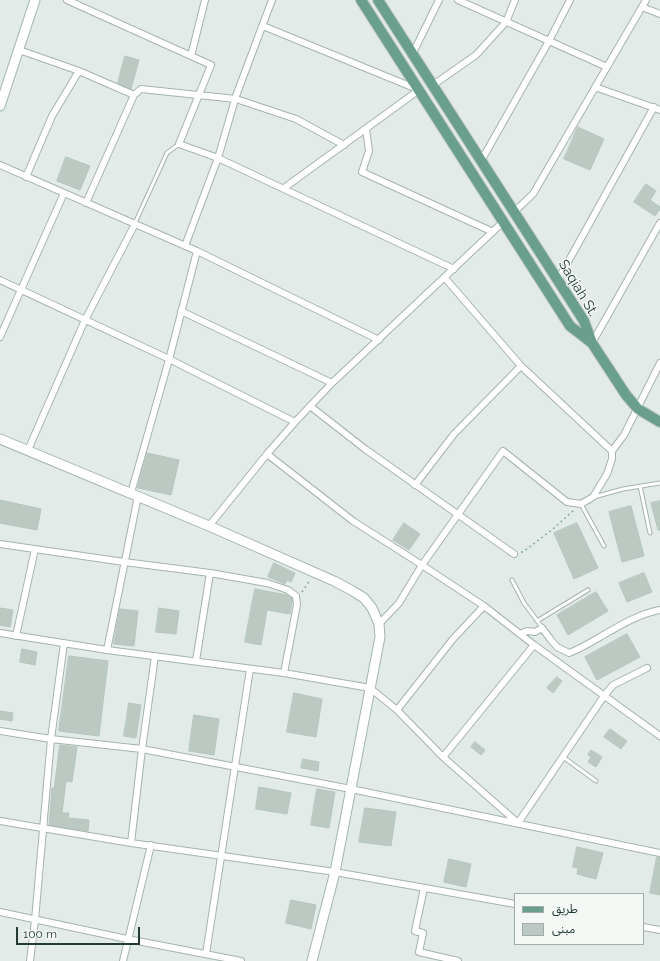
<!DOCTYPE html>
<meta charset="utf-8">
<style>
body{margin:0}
#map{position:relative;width:660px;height:961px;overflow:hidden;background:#e2ebe7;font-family:Raleway,"Noto Sans Arabic",sans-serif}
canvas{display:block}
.legend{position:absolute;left:514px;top:893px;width:130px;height:52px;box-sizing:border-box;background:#f3f8f5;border:1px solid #a0aca7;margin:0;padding:5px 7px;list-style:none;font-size:12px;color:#233b33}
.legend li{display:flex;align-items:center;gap:8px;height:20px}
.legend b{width:20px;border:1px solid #a0aca7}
.scale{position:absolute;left:16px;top:927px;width:124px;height:18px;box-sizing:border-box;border:2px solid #233b33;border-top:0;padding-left:5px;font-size:12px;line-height:14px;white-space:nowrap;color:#233b33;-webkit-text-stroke:3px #f3f8f5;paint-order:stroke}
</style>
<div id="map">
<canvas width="660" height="961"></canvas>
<ul class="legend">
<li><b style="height:5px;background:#6a9e8d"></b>طريق</li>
<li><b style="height:11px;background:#bbc9c2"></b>مبنى</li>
</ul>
<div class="scale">100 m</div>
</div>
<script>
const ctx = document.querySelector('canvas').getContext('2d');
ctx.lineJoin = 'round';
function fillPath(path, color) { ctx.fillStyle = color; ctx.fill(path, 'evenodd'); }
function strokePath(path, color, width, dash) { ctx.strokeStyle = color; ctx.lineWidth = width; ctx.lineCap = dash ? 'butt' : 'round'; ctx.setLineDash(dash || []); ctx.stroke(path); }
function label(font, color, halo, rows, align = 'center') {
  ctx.font = font + ' Raleway,sans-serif'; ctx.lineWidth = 3; ctx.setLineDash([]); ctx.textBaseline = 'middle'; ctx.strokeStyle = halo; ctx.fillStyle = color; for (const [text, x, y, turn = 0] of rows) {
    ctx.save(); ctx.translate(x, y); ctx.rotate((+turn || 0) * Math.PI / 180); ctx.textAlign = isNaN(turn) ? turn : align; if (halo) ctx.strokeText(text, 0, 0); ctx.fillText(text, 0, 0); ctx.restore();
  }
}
const building = new Path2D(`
 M125,56L139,60L131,89L118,83Z
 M578,127L604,139L590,170L564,159Z
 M66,157L90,166L80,190L57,181Z
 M646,184L656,191L650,200L660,207V209L655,216L634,202Z
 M147,453L179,460L171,495L138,488Z
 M0,500L41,509L37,530L0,523Z
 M660,501V530H658L651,503Z
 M631,506L644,556L622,562L609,512Z
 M404,523L420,534L409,550L393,540Z
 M577,523L598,568L574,579L554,533Z
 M274,563L295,573L291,582L287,580L285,584L268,577Z
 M644,573L652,592L627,602L619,583Z
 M255,589L287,595L292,598V602L290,614L267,610L261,645L245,642Z
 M596,592L608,611L568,635L557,615Z
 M0,608L13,610L10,627L0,625Z
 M159,608L179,611L176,634L156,632Z
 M120,609L138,611L134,646L114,644Z
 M627,634L640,657L597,680L585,657Z
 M22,649L37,652L35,665L20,662Z
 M69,656L108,661L99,736L59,731Z
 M557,677L562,681L553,693L547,688Z
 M294,693L322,699L316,737L287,732Z
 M129,703L141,705L136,738L124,736Z
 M0,711L13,713L12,721L0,719Z
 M194,715L219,719L214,755L189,751Z
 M610,729L627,741L621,749L604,737Z
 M475,742L485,750L481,755L471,747Z
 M60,745L77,747L72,782L66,781L62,813H69L68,818L89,820L88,831L49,825L52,788H54Z
 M591,750L602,757L596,767L588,762L591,757L588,755Z
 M303,759L319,762L318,771L301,768Z
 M259,787L291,793L287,814L256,809Z
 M317,789L335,792L329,828L311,825Z
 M365,808L396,812L391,846L359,842Z
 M577,847L603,853L596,879L577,874L578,868L573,867Z
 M657,857H660V895L650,893Z
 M449,859L471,864L466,887L444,882Z
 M291,900L316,905L311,929L286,923Z`);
const path = new Path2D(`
 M521,552H523L553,529L574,510
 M302,592L310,580`);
const lane = new Path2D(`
 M135,223L167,153L179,144
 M640,486L650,533
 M594,497L623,489L660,483
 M581,504L604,546
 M512,580L524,603L542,627
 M537,621L588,590
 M563,757L596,781`);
const street = new Path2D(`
 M67,0L211,65L179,144L218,158L454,269
 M458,0L607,67
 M642,7L660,14
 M263,26L417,89
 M19,50L79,71L134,95L86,203
 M413,53L439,0
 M191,56L205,0
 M433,85L476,55L506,22L515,0
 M595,87L660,110
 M134,95L141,89L236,99L296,119L344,145
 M366,129L369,151L362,172L493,232
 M481,161L549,41L570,0
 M0,165L197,251L379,340
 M26,177L52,116L79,71
 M284,188L419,90
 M514,212L533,194L646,0
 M185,246L218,158L236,96L272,0
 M445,278L521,366L612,451
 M0,280L169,359L295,422
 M558,280L654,107
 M181,311L332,383
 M0,337L64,193
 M592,343L660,223
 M310,406L365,449L514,554
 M28,450L85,320L135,224
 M267,454L353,521L422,565L484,606L534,645L660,736
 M415,485L454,434L521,366
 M131,493L170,356L197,251
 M209,526L267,454L295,422L332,383L503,222
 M0,544L124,562L210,573L196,661
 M210,573L267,583L288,590L296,596L297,605L284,673
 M379,624L399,603L422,565L503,451L567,502L581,504L593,497L607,474L612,459V451L624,435L660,363
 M0,633L107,650L284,673L370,688L397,710L443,757L518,823L604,696L613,685L647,668
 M520,634L527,631L535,632L542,628L551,640L557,647L569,653C580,649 590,643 600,637C619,626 638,614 660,610
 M16,636L35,549
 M107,650L138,496
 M397,710L453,639L484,606
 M0,731L51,739L142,749L351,789L660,853
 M443,757L534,645
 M0,821L131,843L335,872L515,904
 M131,843L142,749L155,656
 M424,888L415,931L423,933L419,952L458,961
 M0,912L127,939L241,961
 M643,927L660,930
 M206,954L250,669
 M30,961L35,920L51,739L64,643
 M123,961L151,845`);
const secondary = new Path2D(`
 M0,106L35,0
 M0,439L209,526L334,581L351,590L364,598L372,608L379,624L380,637L335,872L312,961`);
const primary = new Path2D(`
 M361,0L570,326L592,343
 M378,0L584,321L592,343L626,395L638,409L660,422`);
const streetNames = [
 ["Saqiah St.",578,288,59]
];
fillPath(building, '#bbc9c2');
strokePath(building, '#b5c5bd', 1);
strokePath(lane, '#a5b3ad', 5);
strokePath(street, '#a5b3ad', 8);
strokePath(secondary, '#a1b6ae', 11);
strokePath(primary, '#c1c8c6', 12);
strokePath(path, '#85ad9e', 1.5, [2, 3]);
strokePath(lane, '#fff', 3);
strokePath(street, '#fff', 6);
strokePath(secondary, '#fff', 9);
strokePath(primary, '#6a9e8d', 10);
label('14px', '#233b33', '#f3f8f5', streetNames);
</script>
